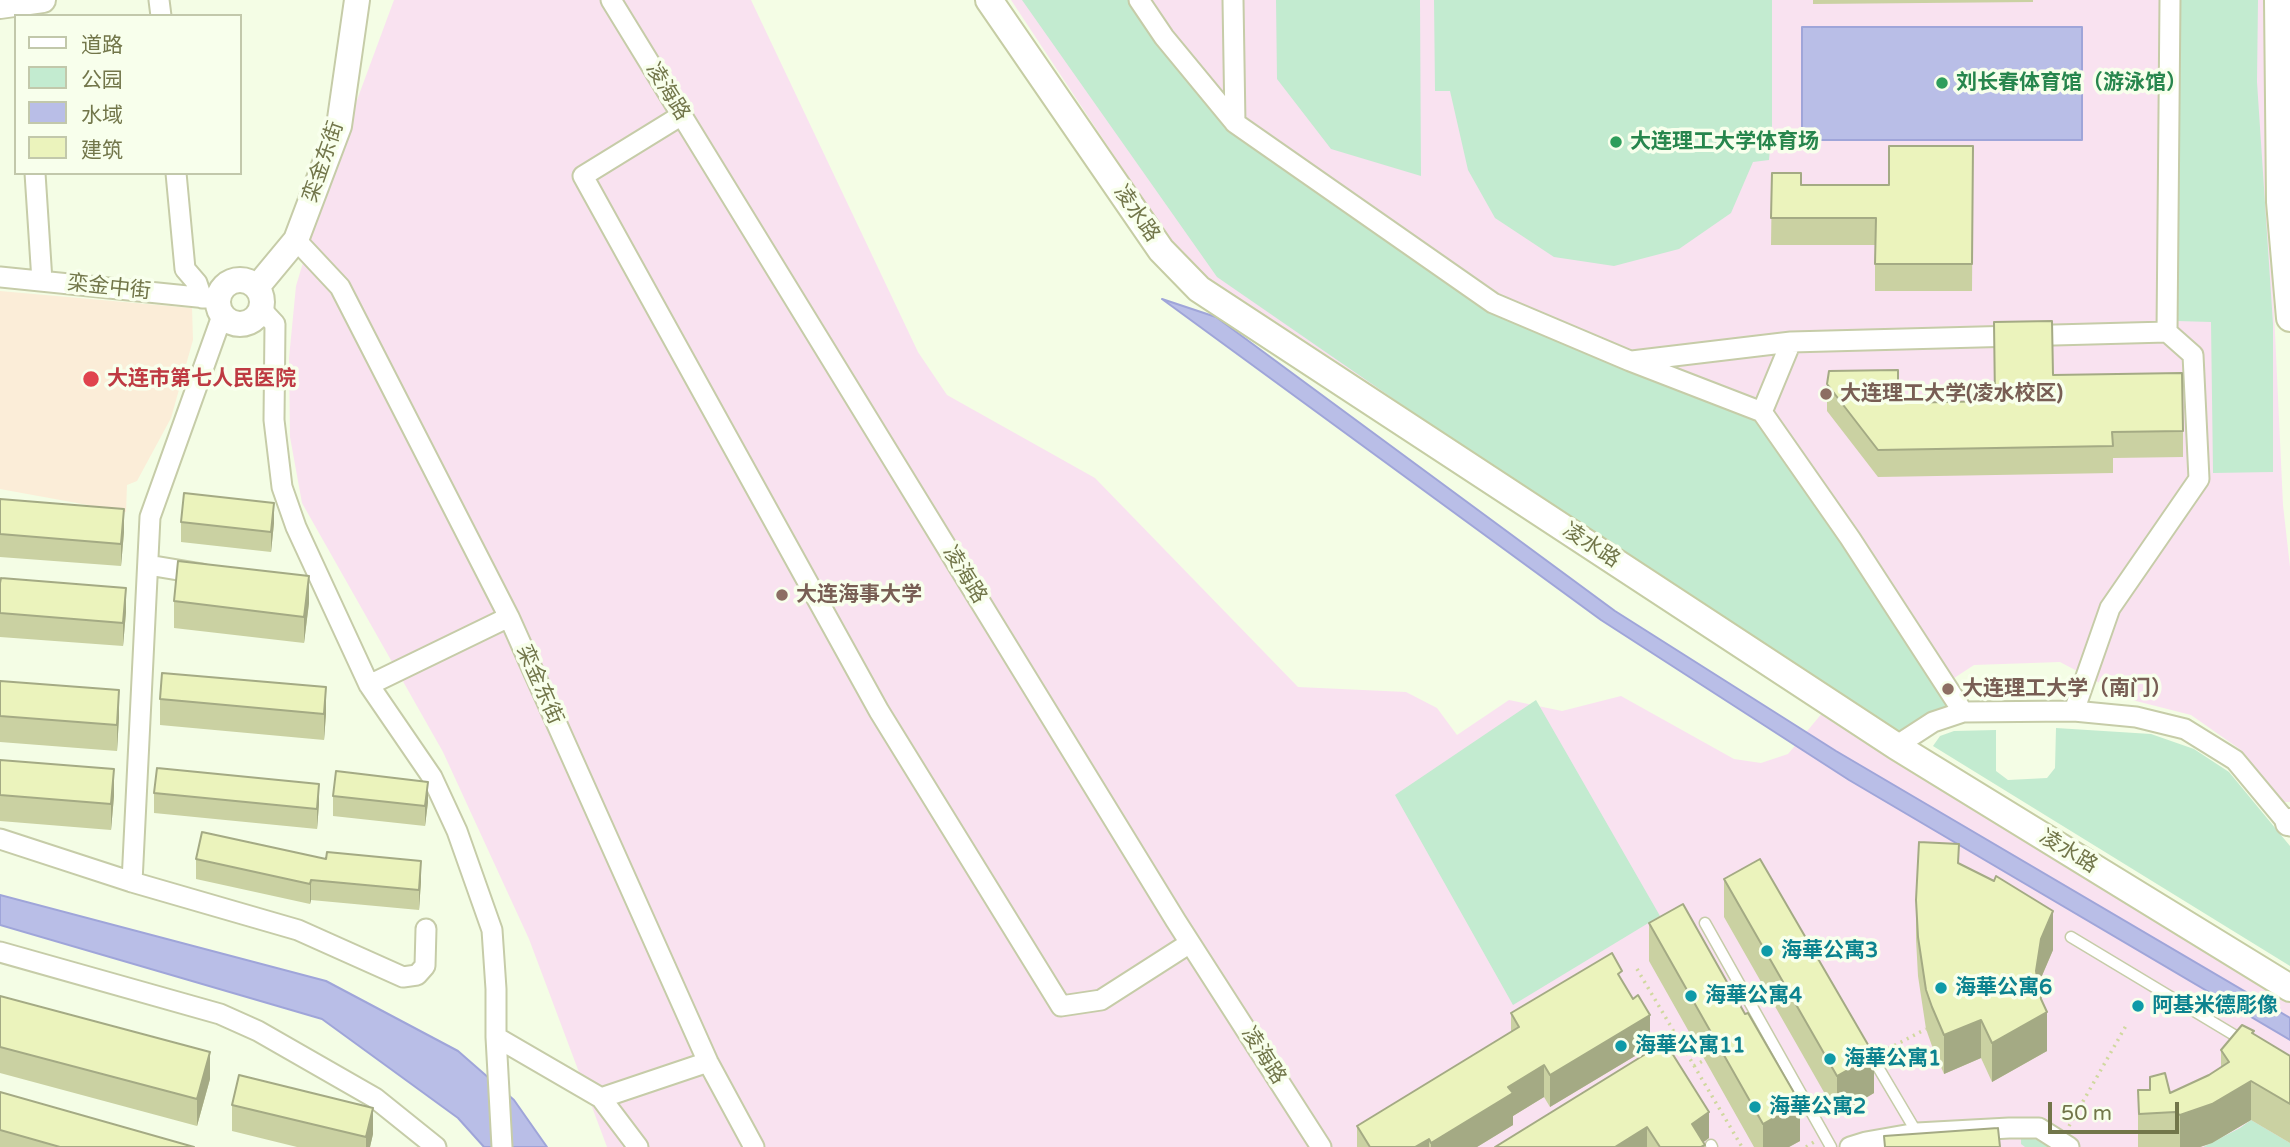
<!DOCTYPE html>
<meta charset="utf-8">
<style>
body{margin:0}
#map{position:relative;width:2290px;height:1147px;overflow:hidden;background:#f4fde5;font-family:"Varela Round","Noto Sans SC",sans-serif}
canvas{display:block}
.legend{position:absolute;left:14px;top:14px;width:228px;height:161px;box-sizing:border-box;background:#f8ffec;border:2px solid #c2c8ab;margin:0;padding:9px 12px;list-style:none;font-size:21px;color:#72764a}
.legend li{display:flex;align-items:center;gap:14px;height:35px}
.legend b{width:35px;border:2px solid #c2c8ab}
.scale{position:absolute;left:2048px;top:1102px;width:131px;height:32px;box-sizing:border-box;border:4px solid #72764a;border-top:0;padding-left:9px;font-size:21px;line-height:24px;white-space:nowrap;color:#72764a;-webkit-text-stroke:5px #f8ffec;paint-order:stroke}
</style>
<div id="map">
<canvas width="2290" height="1147"></canvas>
<ul class="legend">
<li><b style="height:9px;background:#fff"></b>道路</li>
<li><b style="height:19px;background:#c3ebd0"></b>公园</li>
<li><b style="height:19px;background:#b9bee7"></b>水域</li>
<li><b style="height:19px;background:#ebf3bc"></b>建筑</li>
</ul>
<div class="scale">50 m</div>
</div>
<script>
const context = document.querySelector('canvas').getContext('2d');
context.lineJoin = 'round';
function paint(path, color) { context.fillStyle = color; context.fill(path, 'evenodd'); }
const shape = rows => new Path2D(rows.map(r => 'M' + r).join(''));
function trace(path, color, width, dash) { context.strokeStyle = color; context.lineWidth = width; context.lineCap = dash ? 'butt' : 'round'; context.setLineDash(dash || []); context.stroke(path); }
function drawText(font, color, halo, rows, align = 'center') {
  context.font = font + ' "Varela Round","Noto Sans SC",sans-serif'; context.lineWidth = 7; context.setLineDash([]); context.textBaseline = 'middle'; context.strokeStyle = halo; context.fillStyle = color; for (const [text, x, y, turn = 0] of rows) {
    context.save(); context.translate(x, y); context.rotate((+turn || 0) * Math.PI / 180); context.textAlign = isNaN(turn) ? turn : align; if (halo) context.strokeText(text, 0, 0); context.fillText(text, 0, 0); context.restore();
  }
}
paint(shape([
 [394,0,751,0,918,352,947,395,1095,478,1298,687,1406,692,1437,708,1457,735,1509,700,1562,711,1621,696,1734,759,1761,763,1788,754,1823,712,2290,1002,2290,1147,607,1147,529,939,443,752,302,503,290,437,289,358,296,286,330,173],
 [1011,0,2267,0,2269,204,2283,505,2290,567,2290,802,2280,802,2241,750,2191,715,2132,700,2060,662,1974,665,1910,707,1887,730,1207,284,1171,242]
]), '#f9e2f0');
paint(shape([
 [0,291,192,308,193,340,171,418,137,481,127,485,126,512,0,489]
]), '#fbedd8');
paint(shape([
 [1022,0,1140,0,1235,123,1493,303,1762,412,1963,712,1896,746,1217,277],
 [1276,0,1420,0,1421,176,1331,149,1277,79],
 [1434,0,1772,0,1772,125,1769,160,1753,162,1731,213,1679,249,1614,266,1554,257,1495,218,1468,170,1450,91,1435,91],
 [2180,0,2258,0,2257,82,2273,324,2273,472,2213,473,2211,322,2177,321],
 [1536,700,1660,916,1513,1005,1395,795],
 [2056,728,2151,734,2194,749,2229,772,2290,846,2290,966,1933,746,1940,736,1954,731,1996,730,1996,771,2008,780,2047,778,2055,768],
 [2251,1120,2290,1143,2290,1147,2203,1147,2240,1128],
 [2021,1138,2042,1140,2054,1147,2025,1147,2021,1144]
]), '#c3ebd0');
const water = shape([
 [1802,27,2082,27,2082,140,1802,140,1802,27],
 [1162,299,1216,317,1615,611,1836,751,2290,1018,2290,1040,1849,780,1601,620,1162,299],
 [0,895,326,981,458,1051,514,1100,547,1147,484,1147,458,1118,322,1019,0,925,0,895]
]);
paint(water, '#b9bee7');
trace(water, '#9fa5d9', 2);
const service = shape([
 [1705,923,1831,1147],
 [2071,937,2244,1041],
 [1869,1052,1917,1133],
 [1711,1145,1712,1147]
]);
const minor = shape([
 [159,0,161,16],
 [611,0,1176,921,1321,1147],
 [1139,0,1164,37,1235,123],
 [1233,0,1235,123,1493,303,1630,361,1762,412,1850,538,1963,712],
 [682,115,583,176,879,711,1061,1006,1101,1000,1190,943],
 [35,173,42,281],
 [176,173,185,269,197,283,202,298],
 [296,240,340,287,509,617,708,1062,754,1147],
 [0,277,217,299],
 [261,309,275,324,274,420,282,487,296,527,369,685,432,777,457,831,492,930,496,989,496,1037,502,1147],
 [1632,361,1791,342],
 [1762,412,1791,342,2167,332],
 [148,565,202,574],
 [369,685,509,617],
 [2074,711,2110,608,2199,479,2193,355,2167,332,2170,0],
 [1896,746,1933,722,1963,712,2074,711,2136,717,2185,729,2235,760,2290,826],
 [0,839,132,882,298,930,403,977,417,975,425,966,426,929],
 [132,882,150,517,222,316],
 [0,952,220,1014,258,1031,375,1098,436,1147],
 [496,1037,601,1098,638,1147],
 [601,1098,708,1062],
 [1850,1147,1866,1142,1917,1133,2009,1128,2039,1128,2069,1147]
]);
const tertiary = shape([
 [0,6,43,0],
 '218 302a22 22 0 1 1 44 0a22 22 0 1 1-44 0Z',
 [257,287,296,240,339,126,357,0],
 [2288,823,2290,821]
]);
const secondary = shape([
 [989,0,1161,250,1199,289,1896,746,2290,988],
 [2278,0,2280,202,2290,318]
]);
trace(service, '#c6cca8', 13);
trace(minor, '#c6cca8', 23);
trace(tertiary, '#c6cca8', 28);
trace(secondary, '#c6cda4', 30);
trace(shape([
 [1637,969,1742,1147],
 [1882,1052,1926,1029],
 [1694,1066,1708,1058],
 [2069,1126,2127,1024],
 [1806,1147,1814,1142]
]), '#d0d89f', 3.5, [2, 5]);
trace(service, '#fff', 10);
trace(minor, '#fff', 19);
trace(tertiary, '#fff', 24);
trace(secondary, '#fff', 26);
paint(shape([
 [1813,0,2033,0,2033,2,1813,4],
 [1973,146,1972,291,1875,291,1875,245,1771,245,1772,173,1801,185,1889,185],
 [2053,375,2183,431,2183,457,2113,458,2113,473,1878,477,1827,411,1827,384,1898,403,1995,401],
 [0,499,124,532,121,566,0,557],
 [181,522,274,523,271,552,181,542],
 [0,583,126,612,123,646,0,637],
 [174,601,309,603,304,643,174,628],
 [0,681,119,717,117,751,0,742],
 [160,699,326,714,324,740,160,725],
 [0,760,114,796,111,830,0,821],
 [154,793,319,804,317,829,154,813],
 [333,796,428,802,425,826,333,816],
 [196,859,326,859,421,881,419,910,311,900,310,904,196,879],
 [1959,863,2053,950,2041,978,2039,988,2047,1051,1992,1082,1981,1058,1944,1074,1932,1046,1926,1029,1918,976,1916,939,1916,900],
 [1724,879,1874,1093,1837,1115,1724,917],
 [1649,923,1745,1014,1800,1141,1789,1147,1754,1147,1649,961],
 [1622,981,1650,1047,1550,1107,1544,1097,1513,1116,1513,1125,1477,1147,1357,1147,1357,1126,1511,1032,1511,1013],
 [0,996,210,1079,197,1126,0,1073],
 [2254,1034,2290,1056,2290,1143,2251,1120,2212,1143,2200,1147,2138,1147,2138,1090,2170,1093,2209,1075,2221,1067,2221,1050],
 [1665,1042,1709,1138,1703,1142,1705,1147,1495,1147],
 [0,1092,194,1147,0,1147],
 [232,1105,373,1134,370,1147,297,1147,232,1131]
]), '#cad1a2');
paint(shape([
 [274,503,274,523,271,552,271,532],
 [124,509,124,532,121,566,121,544],
 [309,576,309,603,304,643,304,617],
 [126,588,126,612,123,646,123,623],
 [326,687,326,714,324,740,324,714],
 [119,690,119,717,117,751,117,725],
 [114,769,114,796,111,830,111,804],
 [428,782,428,802,425,826,425,806],
 [319,784,319,804,317,829,317,809],
 [421,861,421,881,419,910,419,890],
 [311,880,311,900,310,904,310,884],
 [2053,911,2053,950,2041,978,2036,1010,2036,971,2041,939],
 [2047,1012,2047,1051,1992,1082,1992,1043],
 [1650,1015,1650,1047,1550,1107,1550,1075],
 [1981,1020,1981,1058,1944,1074,1944,1035],
 [210,1052,210,1079,197,1126,197,1099],
 [1874,1055,1874,1093,1837,1115,1837,1076],
 [1544,1065,1544,1097,1513,1116,1513,1125,1477,1147,1431,1147,1431,1143,1508,1087],
 [2251,1081,2251,1120,2212,1143,2200,1147,2180,1147,2180,1115],
 [1800,1103,1800,1141,1789,1147,1763,1147,1763,1124],
 [373,1108,373,1134,370,1147,366,1147,366,1137],
 [1709,1112,1709,1138,1697,1147,1692,1124],
 [1647,1127,1647,1147,1615,1147],
 [1429,1139,1429,1147,1415,1147]
]), '#a4aa84');
const building = shape([
 [1889,146,1973,146,1972,264,1875,264,1876,218,1771,218,1772,173,1801,173,1801,185,1889,185,1889,146],
 [2052,321,2053,375,2182,373,2183,431,2112,432,2113,446,1878,450,1827,384,1829,371,1898,370,1898,403,1995,401,1994,322,2052,321],
 [184,493,274,503,271,532,181,522,184,493],
 [0,499,124,509,121,544,0,534,0,499],
 [178,561,309,576,304,617,174,601,178,561],
 [1,578,126,588,123,623,0,613,0,583,1,578],
 [162,673,326,687,324,714,160,699,162,673],
 [0,681,119,690,117,725,0,716,0,681],
 [0,760,114,769,111,804,0,795,0,760],
 [157,768,319,784,317,809,154,793,157,768],
 [336,771,428,782,425,806,333,796,336,771],
 [202,832,326,859,327,852,421,861,419,890,311,880,310,884,196,859,202,832],
 [1919,842,1959,844,1958,863,1994,881,1996,876,2053,911,2041,939,2036,971,2041,999,2047,1012,1992,1043,1981,1020,1944,1035,1932,1007,1926,990,1918,937,1916,900,1919,842],
 [1760,859,1874,1055,1837,1076,1724,879,1760,859],
 [1683,904,1745,1014,1748,1013,1800,1103,1763,1124,1649,923,1683,904],
 [1612,953,1622,971,1618,974,1633,999,1638,995,1650,1015,1550,1075,1544,1065,1508,1087,1513,1093,1431,1143,1429,1139,1415,1147,1370,1147,1357,1126,1519,1027,1511,1013,1612,953],
 [0,996,210,1052,197,1099,0,1047,0,996],
 [2242,1025,2254,1031,2252,1033,2290,1056,2290,1104,2251,1081,2212,1104,2180,1115,2175,1112,2139,1114,2138,1090,2150,1090,2150,1077,2165,1073,2170,1093,2209,1075,2229,1062,2221,1050,2242,1025],
 [1665,1042,1709,1112,1692,1124,1705,1145,1701,1147,1660,1147,1647,1127,1615,1147,1495,1147,1665,1042],
 [239,1075,373,1108,366,1137,232,1105,239,1075],
 [0,1092,194,1147,60,1147,0,1130,0,1092],
 [1998,1128,2000,1147,1885,1147,1884,1136,1998,1128]
]);
paint(building, '#ebf3bc');
trace(building, '#a4aa84', 2);
for (const [x, y, r, color] of [
 [1942,83,7,"#2e9e5b"],
 [1616,142,7,"#2e9e5b"],
 [91,379,9,"#e0444e"],
 [1826,394,7,"#8d6e63"],
 [782,595,7,"#8d6e63"],
 [1948,689,7,"#8d6e63"],
 [1767,951,7,"#0f9aa8"],
 [1941,988,7,"#0f9aa8"],
 [1691,996,7,"#0f9aa8"],
 [2138,1006,7,"#0f9aa8"],
 [1621,1046,7,"#0f9aa8"],
 [1830,1059,7,"#0f9aa8"],
 [1755,1107,7,"#0f9aa8"]
]) { const dot = new Path2D(); dot.arc(x, y, r, 0, 2 * Math.PI); context.fillStyle = color; context.fill(dot); trace(dot, '#f8ffec', 2.5); }
drawText('bold 21px', '#27864d', '#f8ffec', [
 ["刘长春体育馆（游泳馆）",1956,83],
 ["大连理工大学体育场",1630,142]
], 'left');
drawText('21px', '#72764a', '#f8ffec', [
 ["凌海路",667,92,58],
 ["栾金东街",324,162,-71],
 ["凌水路",1136,214,55],
 ["栾金中街",109,288,6],
 ["凌水路",1591,546,33],
 ["凌海路",964,575,58],
 ["栾金东街",539,685,66],
 ["凌水路",2068,852,31],
 ["凌海路",1263,1056,57]
]);
drawText('bold 21px', '#be3a42', '#f8ffec', [
 ["大连市第七人民医院",107,379]
], 'left');
drawText('bold 21px', '#785e54', '#f8ffec', [
 ["大连理工大学(凌水校区)",1840,394],
 ["大连海事大学",796,595],
 ["大连理工大学（南门）",1962,689]
], 'left');
drawText('bold 21px', '#0d838f', '#f8ffec', [
 ["海華公寓3",1781,951],
 ["海華公寓6",1955,988],
 ["海華公寓4",1705,996],
 ["阿基米德彫像",2152,1006],
 ["海華公寓11",1635,1046],
 ["海華公寓1",1844,1059],
 ["海華公寓2",1769,1107]
], 'left');
</script>
